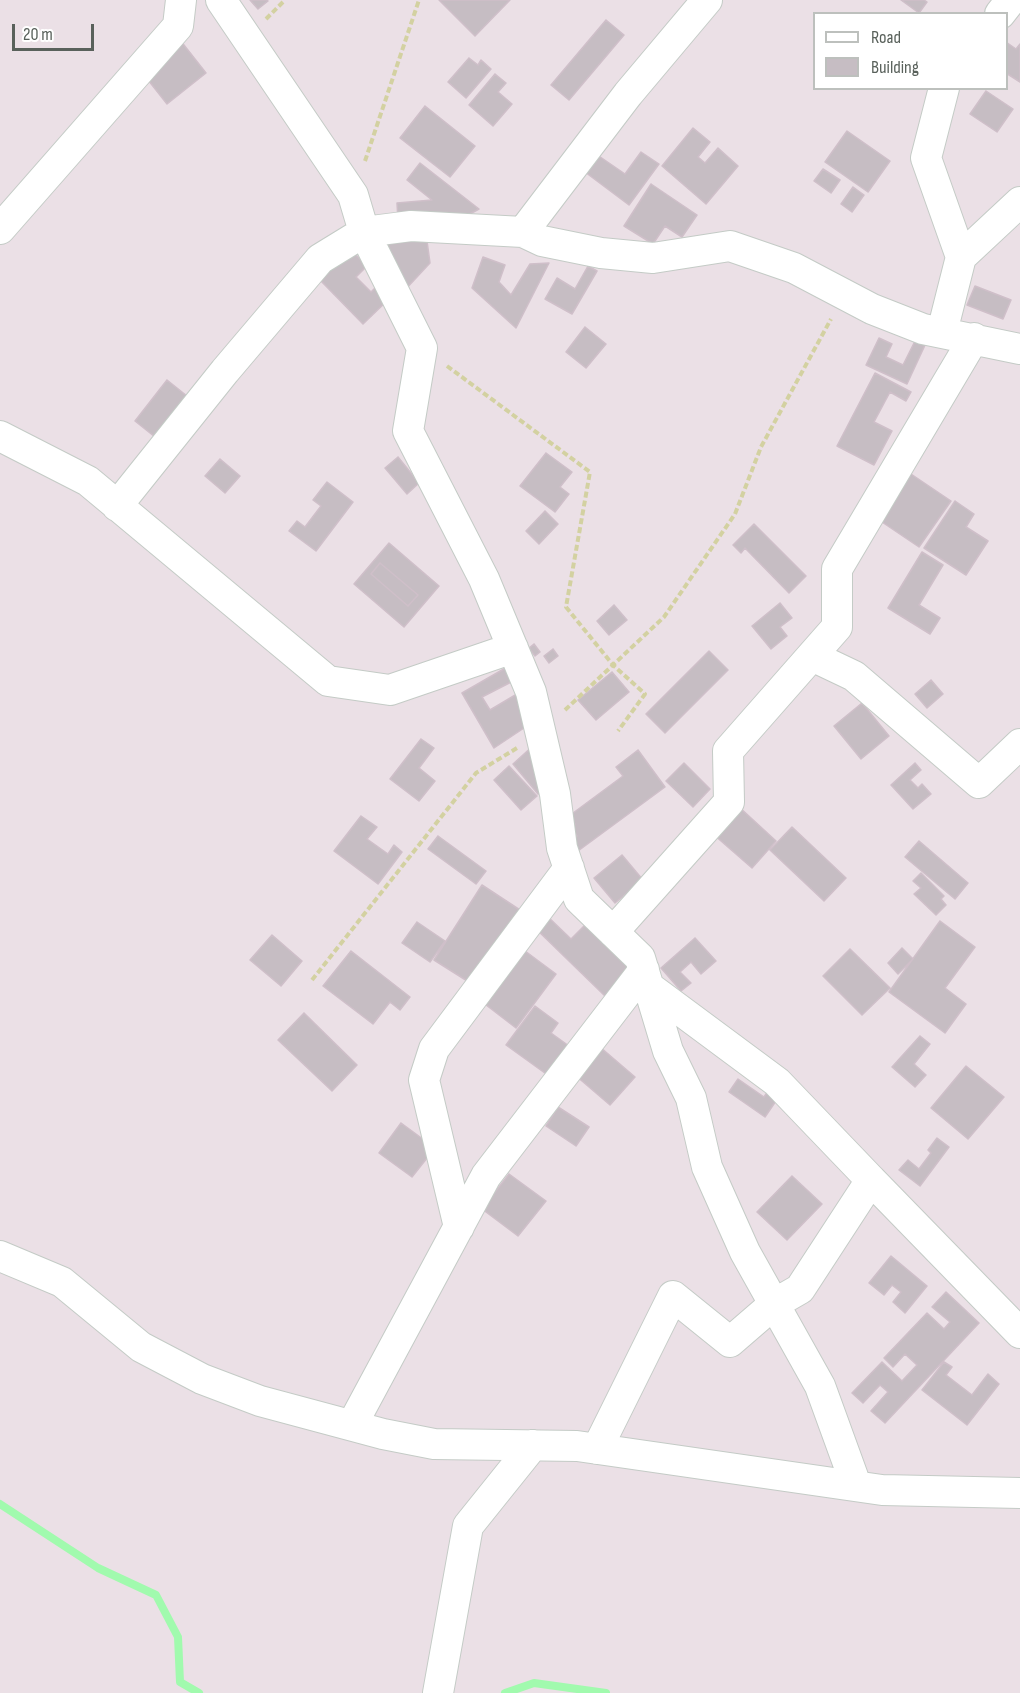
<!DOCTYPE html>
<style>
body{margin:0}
#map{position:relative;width:1020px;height:1693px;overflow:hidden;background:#ebe0e6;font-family:"Sofia Sans Condensed",sans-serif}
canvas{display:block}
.legend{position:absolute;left:813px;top:12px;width:195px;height:78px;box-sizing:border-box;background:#fff;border:2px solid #bdc0bd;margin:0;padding:8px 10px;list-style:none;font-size:18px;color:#59615b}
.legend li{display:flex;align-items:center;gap:12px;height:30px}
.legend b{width:30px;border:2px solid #bdc0bd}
.scale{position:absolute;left:12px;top:24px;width:82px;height:27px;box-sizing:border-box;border:3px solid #59615b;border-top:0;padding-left:8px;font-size:18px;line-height:21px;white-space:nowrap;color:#59615b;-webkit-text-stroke:4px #fff;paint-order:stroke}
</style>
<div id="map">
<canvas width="1020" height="1693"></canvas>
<ul class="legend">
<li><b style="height:8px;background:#fff"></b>Road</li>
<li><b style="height:16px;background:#c6bdc3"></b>Building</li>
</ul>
<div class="scale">20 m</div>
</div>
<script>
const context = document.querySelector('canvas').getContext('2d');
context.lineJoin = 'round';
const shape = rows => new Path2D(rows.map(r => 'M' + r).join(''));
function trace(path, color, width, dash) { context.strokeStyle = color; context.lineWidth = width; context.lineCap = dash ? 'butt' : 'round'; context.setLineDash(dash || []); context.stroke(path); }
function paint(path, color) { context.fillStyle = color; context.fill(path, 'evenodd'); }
trace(shape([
 [0,1504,98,1568,156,1595,178,1637,180,1682,199,1693],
 [505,1693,534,1683,606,1693]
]), '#a1faae', 8);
const building = shape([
 [250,0,267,0,268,1,258,9,250,0],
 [439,0,510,0,475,36,439,0],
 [901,0,924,0,927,2,919,13,901,0],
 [606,20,624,35,569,100,551,85,606,20],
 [180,40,206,73,167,104,141,71,180,40],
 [1006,42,1016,49,1020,44,1020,82,1006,73,1006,42],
 [469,58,478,65,481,60,491,69,466,98,448,82,469,58],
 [495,74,506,83,498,92,512,104,493,126,469,105,495,74],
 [986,91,1013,109,997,132,970,114,986,91],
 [425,106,475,146,450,177,400,138,425,106],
 [693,128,710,142,698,157,705,163,718,148,738,166,706,204,662,166,693,128],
 [847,131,890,161,868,192,825,162,847,131],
 [593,152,625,174,641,152,659,164,629,205,581,169,593,152],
 [420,163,479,209,468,215,398,221,397,203,432,200,407,180,420,163],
 [823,169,840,180,831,193,814,181,823,169],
 [651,184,697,215,682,237,665,226,653,244,624,226,651,184],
 [853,187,864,195,852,212,841,204,853,187],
 [390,240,427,241,430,263,403,292,376,249,390,240],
 [351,250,367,266,356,277,371,292,377,286,389,299,363,324,320,280,351,250],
 [483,257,505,265,499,282,511,295,530,264,549,263,516,328,472,288,483,257],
 [588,266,597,271,572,314,545,299,557,278,575,289,588,266],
 [975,286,1011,300,1003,319,967,305,975,286],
 [585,327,606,344,586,368,566,352,585,327],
 [879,338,892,344,886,357,903,365,916,339,926,343,907,384,866,365,879,338],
 [875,373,911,392,906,401,890,392,874,422,892,431,874,465,837,446,875,373],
 [167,380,192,400,160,441,135,421,167,380],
 [546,453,572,472,560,487,569,494,555,512,520,486,546,453],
 [398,457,419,483,407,494,385,468,398,457],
 [220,459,240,476,225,493,205,476,220,459],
 [908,472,951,501,919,547,876,518,908,472],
 [327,482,353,502,316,551,289,531,297,521,305,527,321,506,313,500,327,482],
 [955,501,974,514,966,527,988,541,966,575,924,548,955,501],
 [545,511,558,524,539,544,526,531,545,511],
 [754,524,806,576,789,593,745,548,741,553,733,545,754,524],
 [389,543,439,586,404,627,354,584,389,543],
 [380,563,418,595,408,606,371,574,380,563],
 [922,552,943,565,919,605,940,618,930,634,888,608,922,552],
 [380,563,418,595,408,606,371,574,380,563],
 [780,603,792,618,780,627,787,636,771,649,752,626,780,603],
 [614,605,627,620,609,635,597,621,614,605],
 [534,644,540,652,535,656,529,648,534,644],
 [553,649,558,656,549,663,544,656,553,649],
 [709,651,728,670,665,733,646,714,709,651],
 [509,666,517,679,482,697,490,710,522,691,530,724,494,748,462,693,509,666],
 [612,672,629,692,596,720,578,700,612,672],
 [931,680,943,694,927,708,915,694,931,680],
 [862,703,889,736,861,759,834,726,862,703],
 [421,739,434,748,419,768,435,781,419,801,390,779,421,739],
 [535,744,551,789,538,794,513,764,535,744],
 [638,750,665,787,578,851,571,841,577,836,570,827,575,824,569,816,623,776,616,767,638,750],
 [684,763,710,789,693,807,666,781,684,763],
 [915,763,921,770,910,780,918,788,922,784,931,794,913,809,891,785,915,763],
 [509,766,537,796,521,810,494,780,509,766],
 [738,806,776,841,752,868,713,834,738,806],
 [361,816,377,827,367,839,388,854,394,845,402,852,378,884,334,851,361,816],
 [792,827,846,878,824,901,770,850,792,827],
 [438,836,486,871,476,884,428,849,438,836],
 [919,841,968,883,955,899,905,857,919,841],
 [622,855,643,880,615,903,594,878,622,855],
 [921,873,944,896,941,899,946,905,936,915,914,894,921,888,913,881,921,873],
 [482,885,520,910,472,984,434,960,482,885],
 [544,913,571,939,590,920,635,965,605,996,532,925,544,913],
 [940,921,975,947,945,988,966,1004,945,1033,889,992,940,921],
 [417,922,445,941,430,962,402,943,417,922],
 [272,935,302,961,281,986,250,960,272,935],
 [695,938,716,961,701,974,691,962,680,972,691,983,681,991,661,968,695,938],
 [517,945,556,974,516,1028,477,998,517,945],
 [902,948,913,959,898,974,888,963,902,948],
 [850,949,890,988,862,1015,823,976,850,949],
 [351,951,410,997,400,1010,390,1002,373,1024,323,986,351,951],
 [535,1006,558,1023,551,1033,569,1046,549,1076,506,1045,535,1006],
 [304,1013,357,1065,332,1091,278,1040,304,1013],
 [920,1036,930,1044,914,1064,926,1075,915,1087,892,1067,920,1036],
 [600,1047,635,1077,610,1105,575,1075,600,1047],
 [966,1066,1004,1097,968,1139,931,1108,966,1066],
 [738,1079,764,1097,770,1088,780,1095,765,1117,729,1092,738,1079],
 [558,1107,589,1127,576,1146,546,1126,558,1107],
 [401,1123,435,1148,412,1177,379,1153,401,1123],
 [937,1138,949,1147,920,1186,899,1170,908,1160,919,1169,931,1153,928,1150,937,1138],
 [509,1174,546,1201,518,1236,482,1209,509,1174],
 [792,1176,822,1204,787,1240,757,1212,792,1176],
 [891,1256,927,1286,905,1313,893,1302,901,1292,892,1285,884,1295,869,1283,891,1256],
 [946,1292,979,1323,885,1423,871,1411,888,1392,880,1385,863,1403,852,1393,882,1362,902,1381,917,1365,905,1354,893,1367,884,1358,927,1313,944,1329,950,1322,932,1307,946,1292],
 [944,1362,952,1367,946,1375,972,1395,988,1374,999,1384,967,1425,922,1390,944,1362]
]);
paint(building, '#c6bdc3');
trace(building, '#cfbfc9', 1.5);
const minor = shape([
 [221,0,353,195,364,232,411,226,523,232,542,241,601,253,653,258,730,246,794,268,872,309,923,329,1020,349],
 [1000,14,1011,0],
 [0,229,178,26,181,0],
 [523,232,628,94,707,0],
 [961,257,1020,202],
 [942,332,961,257,926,158,944,88],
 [0,436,88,481,328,681,390,690,513,648],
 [117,506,225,371,320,259,364,232,422,348,408,431,484,579,531,692,555,794,562,848,579,899,640,958,668,1051,691,1098,707,1167,745,1252,820,1386,856,1485],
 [812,656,854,676,979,783,1020,744],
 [613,932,729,802,728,751,837,627,837,569,974,338],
 [649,987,777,1082,871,1180],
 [459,1227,424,1080,434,1049,569,868],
 [0,1256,62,1282,141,1347,202,1379,260,1401,383,1434,434,1444,577,1446,882,1490,1020,1493],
 [352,1425,486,1176,644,970],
 [597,1449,673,1296,730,1342,774,1304,800,1289,871,1180,1020,1333],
 [438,1693,468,1526,533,1445]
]);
trace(minor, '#c4cbc6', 32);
trace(shape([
 [266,19,285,0],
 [365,161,419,0],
 [447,366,590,472,566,607,613,665,645,694,618,731],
 [565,710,664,617,735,514,761,447,831,319],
 [312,980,476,773,517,748]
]), '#d3d1a1', 4, [6, 3]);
trace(minor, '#fff', 30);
</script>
